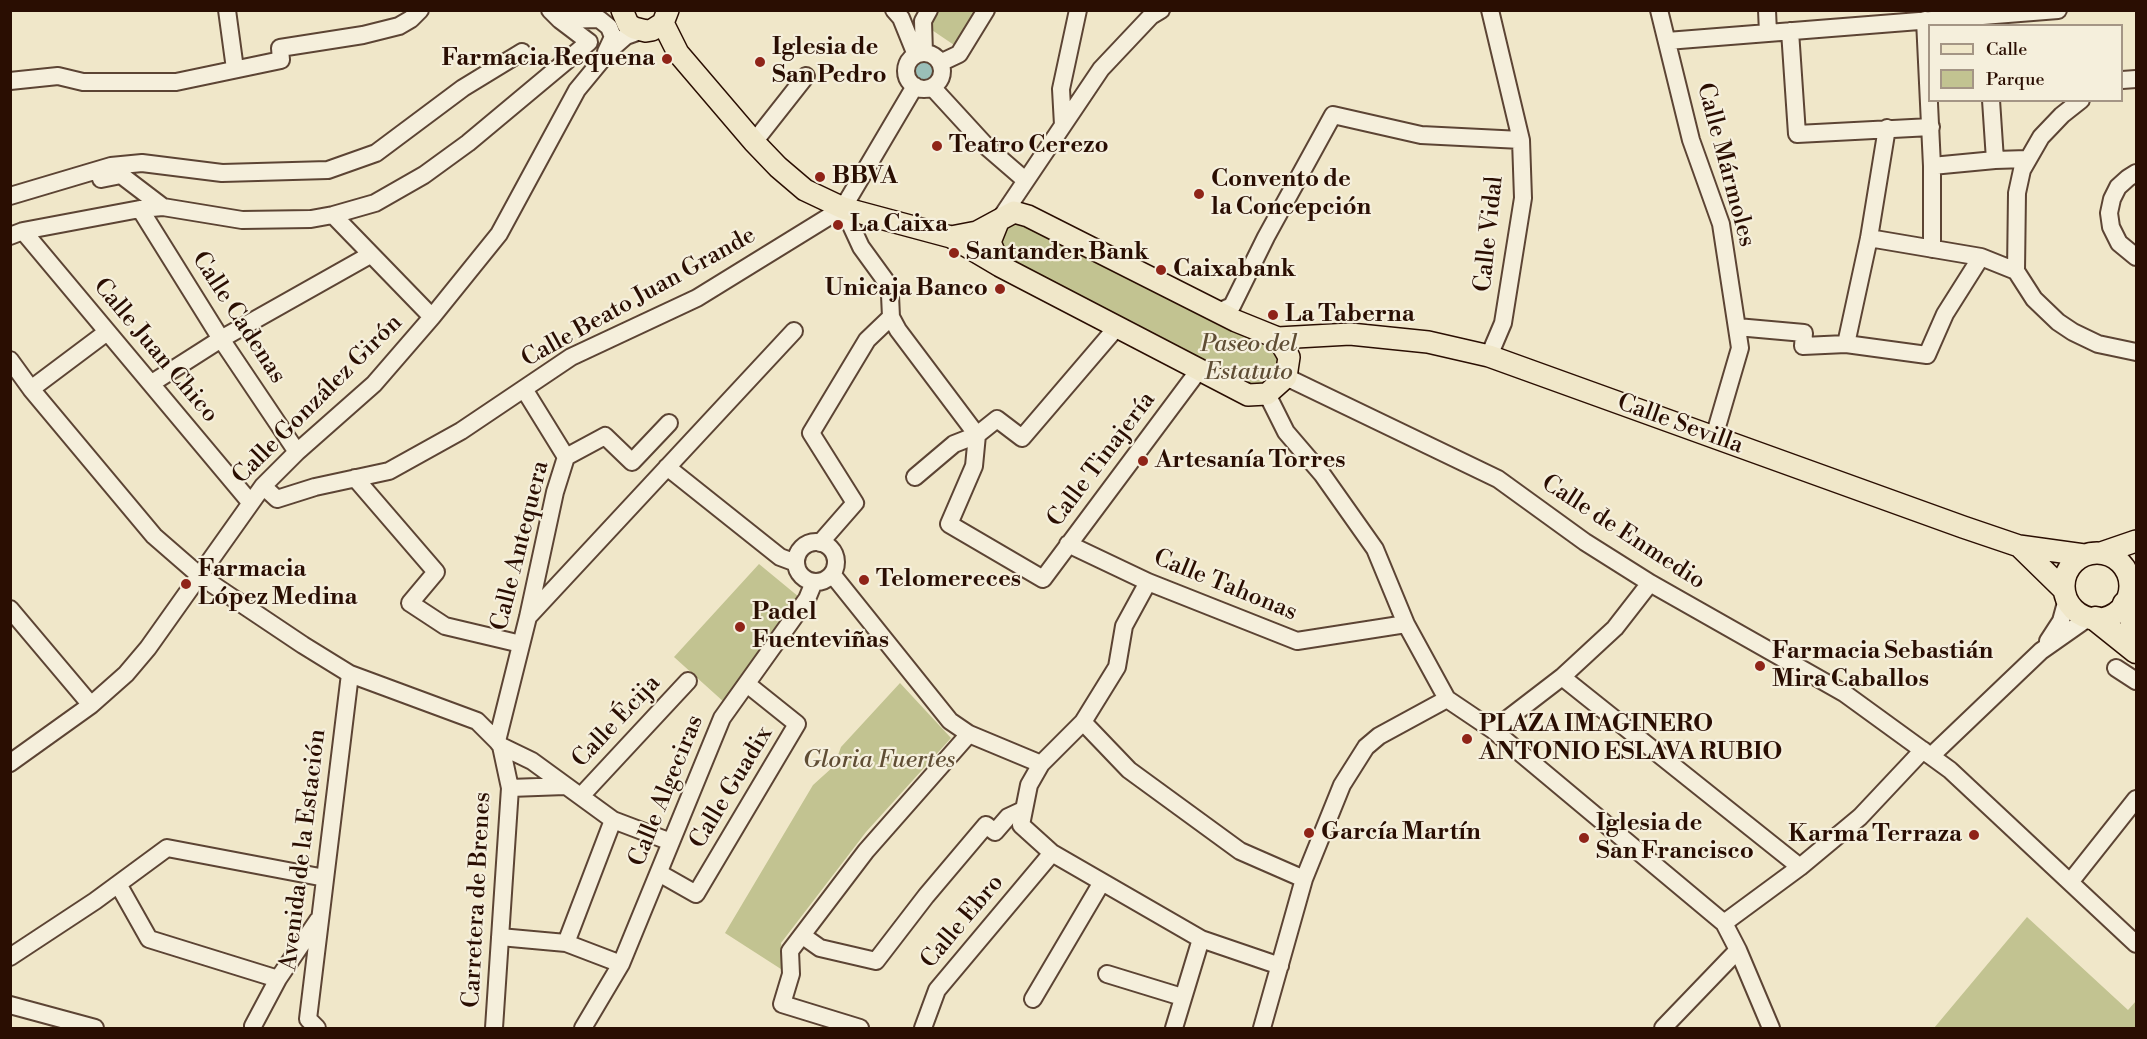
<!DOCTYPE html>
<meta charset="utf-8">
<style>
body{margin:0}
#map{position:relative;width:2147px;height:1039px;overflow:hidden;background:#f0e7c9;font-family:"Libre Bodoni",serif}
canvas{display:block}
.frame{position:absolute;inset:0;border:12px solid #2a0e02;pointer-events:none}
.legend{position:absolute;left:1928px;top:24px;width:195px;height:78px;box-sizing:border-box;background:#f5efdc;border:2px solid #a49585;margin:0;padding:8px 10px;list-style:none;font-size:18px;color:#2a0e02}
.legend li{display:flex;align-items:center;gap:12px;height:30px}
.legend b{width:30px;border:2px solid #a49585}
</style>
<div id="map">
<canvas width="2147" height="1039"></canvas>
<div class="frame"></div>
<ul class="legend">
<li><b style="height:8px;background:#f0e7c9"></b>Calle</li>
<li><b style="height:16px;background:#c2c391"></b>Parque</li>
</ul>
</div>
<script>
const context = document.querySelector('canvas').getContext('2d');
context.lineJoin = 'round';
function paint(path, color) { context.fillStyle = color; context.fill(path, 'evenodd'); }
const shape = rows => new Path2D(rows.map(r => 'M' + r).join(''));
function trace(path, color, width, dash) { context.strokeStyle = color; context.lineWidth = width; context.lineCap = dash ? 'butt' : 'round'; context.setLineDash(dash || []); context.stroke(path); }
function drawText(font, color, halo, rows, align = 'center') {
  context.font = font + ' "Libre Bodoni",serif'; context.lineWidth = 4.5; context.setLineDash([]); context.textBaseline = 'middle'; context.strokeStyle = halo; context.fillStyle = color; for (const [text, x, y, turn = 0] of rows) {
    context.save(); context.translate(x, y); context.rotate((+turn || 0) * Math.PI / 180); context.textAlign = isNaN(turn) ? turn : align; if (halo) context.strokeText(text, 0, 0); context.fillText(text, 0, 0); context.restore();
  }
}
paint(shape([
 [935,11,980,11,957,47,926,26],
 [1024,219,1275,344,1281,372,1256,388,1004,262,999,230],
 [759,564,799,597,725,703,674,657],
 [900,683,951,738,866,832,781,943,784,971,725,933,813,785,834,766,841,747],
 [2027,917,2128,1010,2136,1001,2136,1028,1934,1028]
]), '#c2c391');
const water = shape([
 '913 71a10 10 0 1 1 20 0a10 10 0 1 1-20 0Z'
]);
paint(water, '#9abfb8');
trace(water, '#6d786f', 1.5);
const minor = shape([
 [227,10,235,69],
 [550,10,560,20,599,19,609,27,613,37,606,52],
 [894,10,901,18,916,55],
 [1659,10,1691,140,1721,224,1740,348,1714,437],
 [1767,10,1768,33],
 [1925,20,1932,166,1932,249],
 [1790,31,1797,134,1931,127],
 [1667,41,2058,10],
 [924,53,923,21,929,10],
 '906 71a18 18 0 1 1 36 0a18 18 0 1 1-36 0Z',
 [940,63,959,54,986,10],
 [2122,80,2136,79],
 [10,81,58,76,83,82,176,82,281,60,280,48,363,35,399,26,411,19,420,10],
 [932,87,988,148,1025,180],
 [1991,100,1995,160],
 [1063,125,1061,89,1078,10],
 [754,142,806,76],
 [1932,166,1995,160,2027,159],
 [2136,173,2128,178,2118,187,2112,199,2109,213,2111,227,2119,243,2136,257],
 [101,179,121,175,163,207],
 [10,196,111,166,142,163,222,173,328,170,376,153,463,88,522,52],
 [843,208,861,247,885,280,890,295,891,317],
 [140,209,221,339,297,452],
 [333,215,432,317],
 [998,222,1101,69,1151,16,1161,10],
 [23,231,250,502],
 [10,236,23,231,140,209,163,207,242,220,311,219,333,215,375,203,424,175,468,143,589,42,560,20],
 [1869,238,1981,257,2016,271],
 [2016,271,2017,193,2022,170,2041,137,2062,115,2081,100],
 [2016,271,2034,299,2058,322,2073,332,2098,344,2136,352],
 [1218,312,1232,306,1266,237,1333,115,1421,135,1521,140],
 [1737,327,1804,333,1803,346,1846,344,1927,355,1945,314,1981,257],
 [1846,344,1869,238,1887,128],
 [1489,356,1503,323,1523,198,1521,140,1490,10],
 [10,360,31,389,154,536,200,576,303,645,350,674,477,721,497,741,501,746,510,788,494,1028],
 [1286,377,1498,479,1585,542,1650,583,1844,693,1950,770,2136,944],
 [152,383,221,339,370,255],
 [31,389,107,332],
 [524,389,566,457],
 [1267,394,1286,432,1322,474,1375,549,1406,624,1447,699,1493,730,1724,923,1738,950,1771,1028],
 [977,435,974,466,949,524,1043,579,1199,370],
 [667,467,780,557,796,563],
 [915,477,954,444,977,435,997,419,1022,438,1117,327],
 [355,478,436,572,410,603,445,626,521,644],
 [263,486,277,499,315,487,389,471,461,431,571,357,697,298,843,208,915,86],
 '796 562a20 20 0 1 1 40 0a20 20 0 1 1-40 0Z',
 [820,543,855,503,811,433,867,340,891,317,898,330,977,435],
 [1068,544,1148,582,1297,641,1406,624],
 [832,574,950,721,969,734,1041,764],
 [1148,582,1124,626,1117,667,1083,722,1041,764,1029,785,1021,825,1052,853,1201,939,1280,966],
 [10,609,91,705],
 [528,617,794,331],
 [2048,641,2061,621,2067,599],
 [2116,668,2136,681],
 [1562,677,1800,867],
 [1083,722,1129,770,1240,851,1304,879],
 [1493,730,1562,677,1615,628,1650,583],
 [497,741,528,617,555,492,566,457,605,436,632,462,669,423],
 [501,746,532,761,613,820,671,842],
 [1931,756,2041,651,2088,618],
 [10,763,91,705,126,674,148,648,263,486,297,452,374,384,432,317,499,234,577,90,610,50,626,36,640,31],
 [510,788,565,786],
 [581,796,688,681],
 [659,873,696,894,797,724,747,684],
 [2071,881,2136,799],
 [118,884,149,939,278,979],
 [1724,923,1800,867,1860,817,1923,750],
 [803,936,820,948,876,961,926,896,986,825,995,832,1008,817,1023,810],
 [500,937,566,943,621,964],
 [566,943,613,820],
 [10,957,95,901,167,848,325,878],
 [1107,974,1182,997],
 [1033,999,1102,882],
 [10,1005,95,1028],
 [253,1026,278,979,318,920],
 [317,1028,308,1019,350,674],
 [583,1028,621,964,722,718,807,599,814,582],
 [860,1028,782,1004,791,974,790,951,866,851,969,734],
 [923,1028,937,990,1052,853],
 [1174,1028,1201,939],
 [1262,1028,1304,879,1342,785,1366,747,1379,736,1447,699],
 [1663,1028,1738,950]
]);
const major = shape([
 [622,10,628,24,634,28,646,31,652,30,663,23,668,10],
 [663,23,678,53,754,142,778,167,805,190,843,208,951,237,1000,266],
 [951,237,977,232,1014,212,1028,216,1236,321,1278,338,1289,357,1286,377,1267,394,1248,395,1000,266,990,242,998,222],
 [1278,338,1350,334,1428,342,1489,356,1963,527,2019,546,2084,555],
 [2019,546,2064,590],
 [2101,553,2136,541],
 '2064 586a33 33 0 1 1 66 0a33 33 0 1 1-66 0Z'
]);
const highway = shape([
 [2125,604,2136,627],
 [2096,619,2136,651]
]);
trace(minor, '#5c4434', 20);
trace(major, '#2a0e02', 24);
trace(highway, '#2a0e02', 27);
trace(minor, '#f5efdc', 16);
trace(major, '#f0e7c9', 21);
trace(highway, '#f0e7c9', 24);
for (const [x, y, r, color] of [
 [667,59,6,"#8f2418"],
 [760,62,6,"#8f2418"],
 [937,146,6,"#8f2418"],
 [820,177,6,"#8f2418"],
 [1199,194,6,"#8f2418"],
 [838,225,6,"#8f2418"],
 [954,253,6,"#8f2418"],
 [1161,270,6,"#8f2418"],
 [1000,289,6,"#8f2418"],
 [1273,315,6,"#8f2418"],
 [1143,461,6,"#8f2418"],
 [864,580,6,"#8f2418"],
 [186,584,6,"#8f2418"],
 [740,627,6,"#8f2418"],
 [1760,666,6,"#8f2418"],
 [1467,739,6,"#8f2418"],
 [1309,833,6,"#8f2418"],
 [1974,835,6,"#8f2418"],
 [1584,838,6,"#8f2418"]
]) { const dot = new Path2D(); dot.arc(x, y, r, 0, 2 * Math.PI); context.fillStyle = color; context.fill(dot); trace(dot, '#f5efdc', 2); }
drawText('bold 24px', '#2a0e02', '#f5efdc', [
 ["Iglesia de",772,48],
 ["San Pedro",772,76],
 ["Farmacia Requena",655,59,"right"],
 ["Teatro Cerezo",949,146],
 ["BBVA",832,177],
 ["Convento de",1211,180],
 ["la Concepción",1211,208],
 ["La Caixa",850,225],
 ["Santander Bank",966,253],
 ["Caixabank",1173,270],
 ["Unicaja Banco",988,289,"right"],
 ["La Taberna",1285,315],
 ["Artesanía Torres",1155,461],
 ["Farmacia",198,570],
 ["López Medina",198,598],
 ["Telomereces",876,580],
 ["Padel",752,613],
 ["Fuenteviñas",752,641],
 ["Farmacia Sebastián",1772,652],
 ["Mira Caballos",1772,680],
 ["PLAZA IMAGINERO",1479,725],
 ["ANTONIO ESLAVA RUBIO",1479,753],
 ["Iglesia de",1596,824],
 ["San Francisco",1596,852],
 ["García Martín",1321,833],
 ["Karma Terraza",1962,835,"right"]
], 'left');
drawText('24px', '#2a0e02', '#f5efdc', [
 ["Calle Mármoles",1725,165,75],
 ["Calle Vidal",1490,234,-84],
 ["Calle Beato Juan Grande",639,298,-29],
 ["Calle Cadenas",238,318,57],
 ["Calle Juan Chico",155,351,50],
 ["Calle González Girón",318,400,-45],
 ["Calle Sevilla",1680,425,20],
 ["Calle Tinajería",1102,460,-53],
 ["Calle de Enmedio",1623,533,33],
 ["Calle Antequera",521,546,-76],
 ["Calle Tahonas",1225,586,22],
 ["Calle Écija",617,722,-47],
 ["Calle Guadix",732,788,-59],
 ["Calle Algeciras",667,791,-68],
 ["Avenida de la Estación",304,850,-83],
 ["Carretera de Brenes",478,900,-87],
 ["Calle Ebro",963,922,-50]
]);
drawText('italic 24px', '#5f4d34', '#f5efdc', [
 ["Paseo del",1249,345],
 ["Estatuto",1249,373],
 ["Gloria Fuertes",879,761]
]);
</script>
